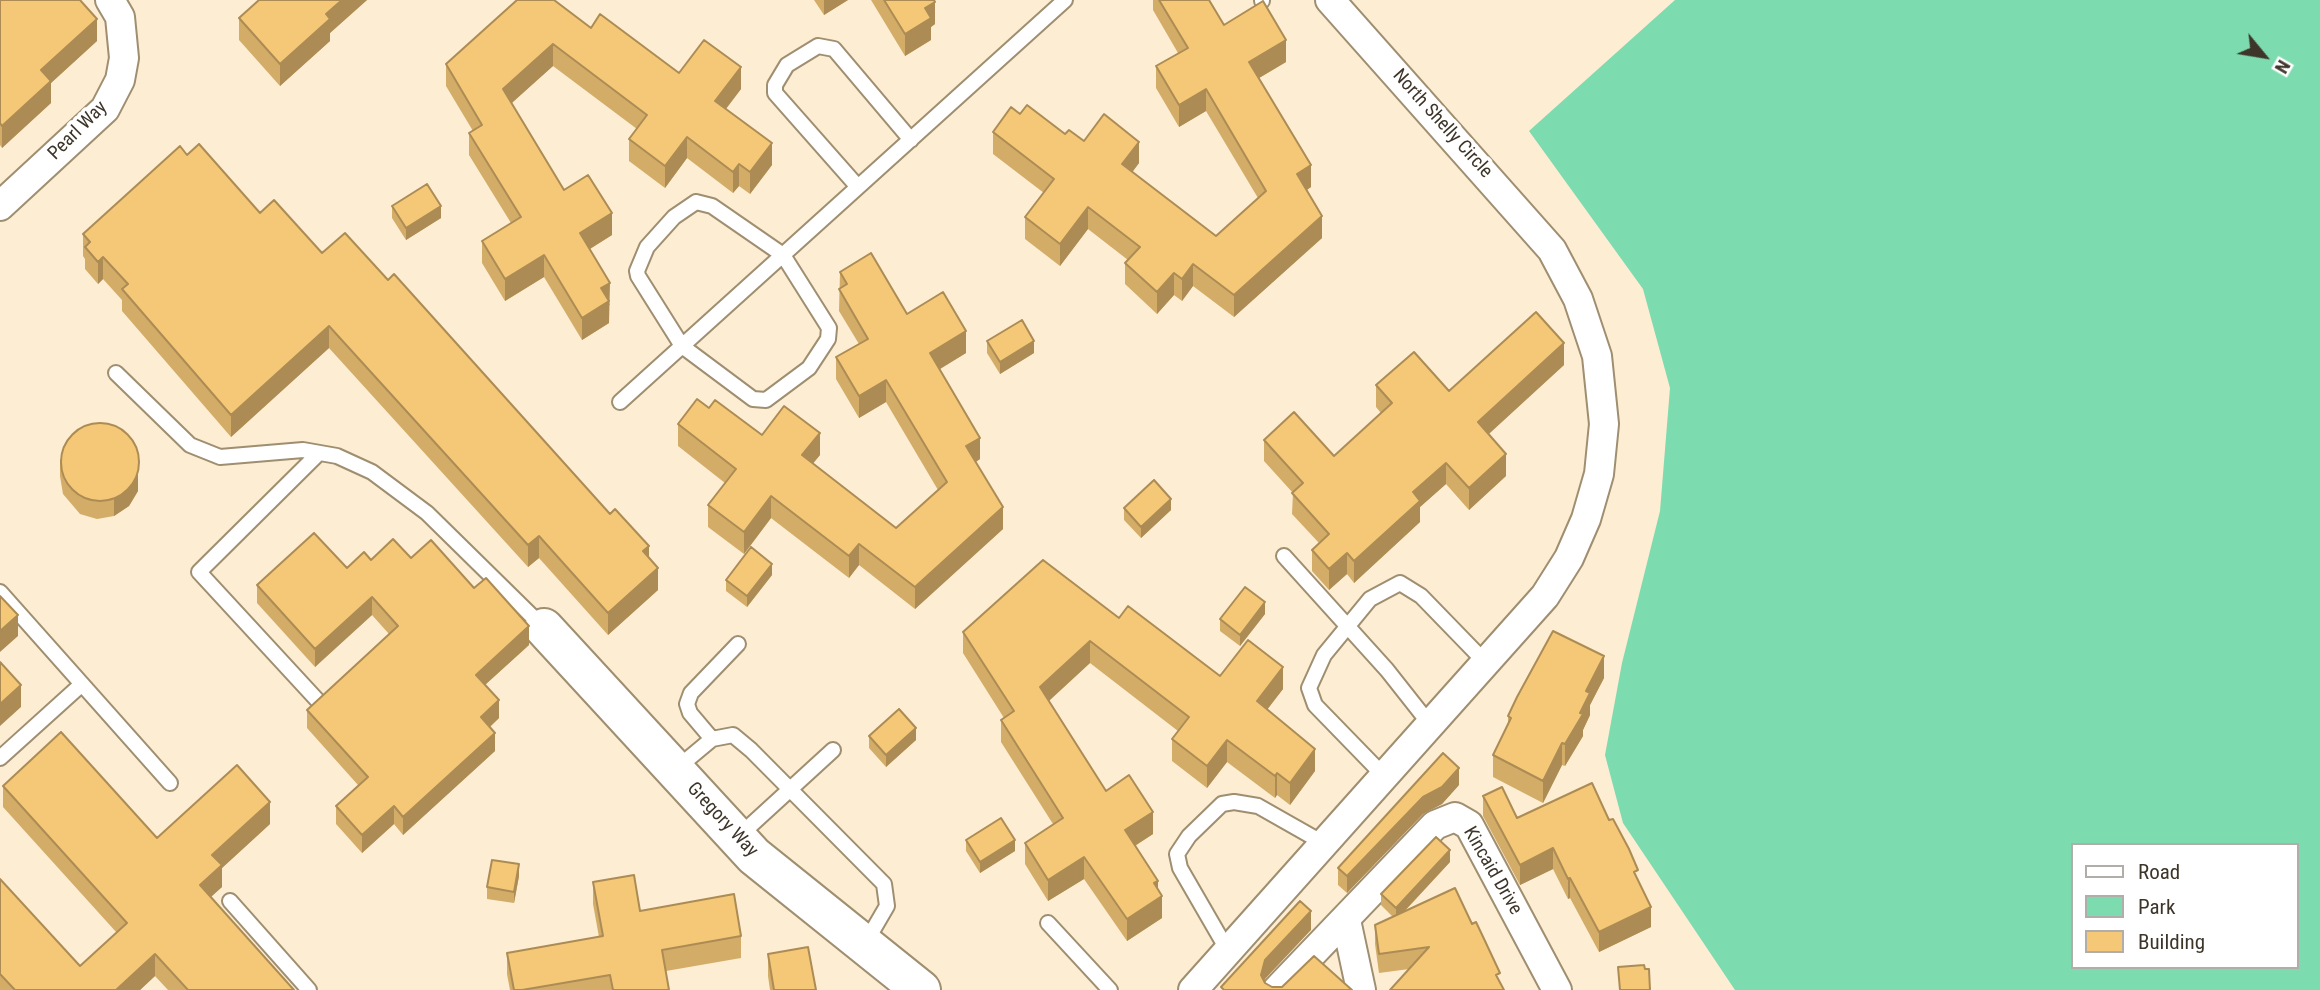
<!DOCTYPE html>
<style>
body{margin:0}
#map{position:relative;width:2320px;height:990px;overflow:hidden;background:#fcedd3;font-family:"Roboto Condensed",sans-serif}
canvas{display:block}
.legend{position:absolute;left:2071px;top:843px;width:228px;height:126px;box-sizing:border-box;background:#fff;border:2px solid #b1aea9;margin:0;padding:9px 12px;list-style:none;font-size:21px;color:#3d3529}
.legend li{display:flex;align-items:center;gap:14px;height:35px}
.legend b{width:35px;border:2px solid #b1aea9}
.north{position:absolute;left:2229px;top:21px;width:70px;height:70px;-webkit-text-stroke:5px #fff;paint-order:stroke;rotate:120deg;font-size:19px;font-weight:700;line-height:28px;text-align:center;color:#3d3529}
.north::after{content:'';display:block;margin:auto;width:24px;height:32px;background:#3d3529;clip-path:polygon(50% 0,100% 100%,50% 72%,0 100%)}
</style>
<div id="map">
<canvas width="2320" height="990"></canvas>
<ul class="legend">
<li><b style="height:9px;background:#fff"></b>Road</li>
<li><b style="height:19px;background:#7cdbaf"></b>Park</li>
<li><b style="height:19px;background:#f5c878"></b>Building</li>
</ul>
<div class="north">N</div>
</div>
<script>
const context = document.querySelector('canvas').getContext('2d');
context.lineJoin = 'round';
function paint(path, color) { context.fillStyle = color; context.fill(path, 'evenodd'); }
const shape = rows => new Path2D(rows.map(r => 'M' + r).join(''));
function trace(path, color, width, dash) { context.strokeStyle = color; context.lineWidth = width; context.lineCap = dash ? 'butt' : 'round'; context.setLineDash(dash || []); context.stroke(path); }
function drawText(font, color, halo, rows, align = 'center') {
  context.font = font + ' "Roboto Condensed",sans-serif'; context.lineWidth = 7; context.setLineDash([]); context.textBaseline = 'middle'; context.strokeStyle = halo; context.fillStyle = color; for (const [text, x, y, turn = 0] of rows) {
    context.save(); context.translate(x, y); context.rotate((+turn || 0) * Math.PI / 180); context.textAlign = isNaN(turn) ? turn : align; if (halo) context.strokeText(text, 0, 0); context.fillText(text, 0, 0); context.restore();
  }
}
paint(shape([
 [1675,0,2320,0,2320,990,1735,990,1623,823,1605,755,1622,663,1660,511,1670,388,1643,289,1529,131],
 [2073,845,2297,845,2297,967,2073,967]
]), '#7cdbaf');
const lane = shape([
 [1262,0,1262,1],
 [858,187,775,93,775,85,787,65,818,46,834,49,911,140],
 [696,202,712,206,783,255,829,328,828,339,809,368,766,400,753,399,682,346,638,276,637,271,647,247,674,217,696,202],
 [116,373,190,445,220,457,303,450,337,456,372,472,427,513,543,627],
 [620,402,1065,0],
 [1284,556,1387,670,1432,727],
 [0,592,170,783],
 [318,701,199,572,319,453],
 [712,739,690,713,687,704,691,693,738,644],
 [0,758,82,684],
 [676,769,712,739,733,735,751,750,884,884,887,906,866,942],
 [1386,778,1315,705,1309,688,1324,655,1370,599,1400,583,1421,596,1487,664],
 [739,836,833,750],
 [230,901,309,990],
 [1048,923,1110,990],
 [1228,951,1180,868,1177,854,1189,836,1222,804,1234,802,1258,806,1325,844]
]);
const street = shape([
 [0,206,105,109,120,80,124,58,120,17,110,0],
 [1346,920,1361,990],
 [1193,990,1545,596,1569,558,1586,519,1599,474,1604,424,1597,356,1578,299,1552,250,1330,0],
 [1277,990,1435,825,1455,817,1469,825,1557,990]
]);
const secondary = shape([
 [544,628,754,856,921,990]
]);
trace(lane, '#9f8e70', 18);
trace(street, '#9f8e70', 32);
trace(secondary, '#9f8e70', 42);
trace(lane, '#fff', 14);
trace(street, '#fff', 28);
trace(secondary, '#fff', 38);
paint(shape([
 [0,0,97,41,51,83,51,103,2,148,0,145],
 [259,0,367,0,330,33,330,41,280,86,239,40,239,18],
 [814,0,848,0,824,15],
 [871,0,934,0,935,24,931,27,931,40,905,56],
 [1153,0,1209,0,1224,25,1286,62,1259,78,1311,187,1307,190,1322,238,1234,317,1193,286,1182,301,1174,295,1157,314,1125,284,1125,263,1128,260,1088,229,1060,266,1025,239,1025,217,1044,193,993,154,993,132,1020,114,1065,134,1139,163,1132,172,1216,236,1258,198,1206,111,1179,127,1156,88,1156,66,1178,53,1153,10],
 [591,28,679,73,741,89,726,109,772,165,750,194,739,186,733,193,687,158,665,188,629,161,629,139,637,129,553,66,511,103,564,190,612,235,590,249,610,305,609,305,609,323,582,340,544,277,505,301,482,263,482,241,511,223,469,155,469,133,473,131,446,86,446,64],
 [187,155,260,213,322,253,388,280,649,557,658,590,608,635,539,558,528,567,329,348,231,437,122,311,122,300,103,279,98,284,85,269,85,259,83,256,83,234],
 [392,206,441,218,406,240,392,218],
 [840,272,966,353,940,369,980,459,976,462,1003,529,915,609,859,565,849,578,771,518,744,554,708,527,708,505,725,483,678,446,678,424,709,408,762,435,820,455,813,463,896,528,938,490,886,402,859,418,836,379,836,357,859,344,839,311],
 [987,341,1034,353,1000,374,987,353],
 [1564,365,1488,434,1506,476,1469,510,1446,484,1420,507,1420,522,1354,583,1347,574,1329,590,1312,571,1312,550,1319,543,1292,514,1293,493,1264,461,1264,440,1334,456,1381,413,1376,407,1376,385,1449,391],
 [60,459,138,491,129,506,114,516,97,519,80,514,63,494,60,476],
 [1124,508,1171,510,1141,538,1124,520],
 [411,558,474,588,529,645,485,685,499,718,490,727,495,751,403,835,394,824,362,853,336,824,336,806,358,785,307,728,307,710,389,634,372,615,315,667,257,603,257,585,347,568,371,560],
 [772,575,747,607,726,591,726,580],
 [1265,614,1240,646,1220,631,1220,619],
 [1119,618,1220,676,1283,689,1267,709,1315,771,1290,805,1277,795,1275,798,1227,762,1207,788,1172,761,1172,739,1178,731,1090,663,1049,701,1106,791,1153,834,1135,846,1158,889,1162,918,1127,941,1084,879,1048,901,1025,864,1025,843,1053,824,1001,742,1001,720,1004,718,963,653,963,632],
 [1604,678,1590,705,1590,715,1583,730,1583,736,1565,766,1562,765,1543,803,1493,777,1493,755,1508,725,1508,716],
 [869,736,916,740,886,767,869,748],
 [1459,785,1442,804,1423,814,1347,893,1338,885,1338,868],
 [3,786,157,838,270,824,222,868,222,887,210,897,294,990,168,990,155,976,140,990,0,990,0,879,80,966,117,933,3,807],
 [1483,796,1517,818,1638,880,1651,927,1599,952,1570,898,1568,899,1553,869,1520,885,1483,816],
 [966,840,1015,851,980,873,966,851],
 [1450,862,1404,912,1500,983,1409,969,1379,973,1375,944,1375,925,1393,917,1381,905,1381,894],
 [519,876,514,903,487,899,487,887],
 [593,882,640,911,741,936,741,958,666,971,669,990,510,990,507,974,507,953,599,937,593,904],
 [768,954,816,990,770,990,768,976]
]), '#d3ac67');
paint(shape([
 [342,0,367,0,330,33,330,41,280,86,280,64,326,14],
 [824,0,848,0,824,15],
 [935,2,935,24,931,27,931,40,905,56,905,34,925,8],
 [97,19,97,41,51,83,51,103,2,148,2,126,41,70],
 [1286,40,1286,62,1249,84,1249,62],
 [553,44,553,66,503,111,503,89],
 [741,67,741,89,715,123,715,101],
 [1206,89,1206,111,1179,127,1179,105],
 [687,137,687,158,665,188,665,166],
 [1139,142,1139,163,1122,186,1122,164],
 [772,143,772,165,750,194,750,172],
 [739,164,739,186,733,193,733,172],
 [1311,165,1311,187,1297,196,1297,174],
 [441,206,441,218,406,240,406,228],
 [1088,207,1088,229,1060,266,1060,244],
 [612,213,612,235,580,255,580,233],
 [1322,216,1322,238,1234,317,1234,295],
 [544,255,544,277,505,301,505,279],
 [103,257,103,279,98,284,98,262],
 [1193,264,1193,286,1182,301,1182,279],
 [1174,273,1174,295,1157,314,1157,292],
 [610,283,609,323,582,340,582,318,601,288],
 [329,326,329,348,231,437,231,415],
 [966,331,966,353,930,375,930,353],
 [1034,341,1034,353,1000,374,1000,362],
 [1564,343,1564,365,1478,444,1478,422],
 [886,380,886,402,859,418,859,396],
 [820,433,820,455,802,477,802,455],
 [980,438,980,459,966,468,966,446],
 [1506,454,1506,476,1469,510,1469,488],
 [1446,463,1446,484,1420,507,1420,522,1354,583,1354,561,1413,492],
 [138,474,138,491,129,506,114,516,114,499],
 [771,496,771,518,744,554,744,532],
 [1171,499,1171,510,1141,538,1141,527],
 [1003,507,1003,529,915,609,915,587],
 [539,536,539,558,528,567,528,545],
 [859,544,859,565,849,578,849,556],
 [649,546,649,568,643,551],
 [1347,553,1347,574,1329,590,1329,569],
 [772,564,772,575,747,607,747,596],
 [658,568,658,590,608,635,608,613],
 [372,597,372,615,315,667,315,649],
 [1265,602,1265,614,1240,646,1240,635],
 [18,615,18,636,0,652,0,631],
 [529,626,529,645,476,693,476,675],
 [1090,641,1090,663,1040,709,1040,687],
 [1604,656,1604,678,1590,705,1590,715,1583,730,1583,736,1565,766,1565,744,1580,713,1586,691],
 [1283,667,1283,689,1257,723,1257,701],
 [21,685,21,707,0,726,0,704],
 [499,700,499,718,481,735,481,717],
 [916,728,916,740,886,767,886,755],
 [495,733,495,751,403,835,403,817],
 [1227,740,1227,762,1207,788,1207,766],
 [1562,743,1562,765,1543,803,1543,781],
 [1315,749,1315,771,1290,805,1290,783],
 [1459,768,1459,785,1442,804,1423,814,1347,893,1347,876,1423,797],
 [1277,773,1277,795,1275,798,1275,776],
 [270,802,270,824,222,868,222,887,200,907,200,885,212,855],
 [394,806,394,824,362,853,362,835],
 [1153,812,1153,834,1125,852,1125,830],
 [1015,840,1015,851,980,873,980,862],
 [1553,848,1553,869,1520,885,1520,865],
 [1450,850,1450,862,1396,920,1396,908],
 [1084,857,1084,879,1048,901,1048,880],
 [519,864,519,876,514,903,514,892],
 [1570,878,1570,898,1568,899,1568,879],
 [1158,881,1158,899,1162,896,1162,918,1127,941,1127,919,1154,883],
 [1651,907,1651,927,1599,952,1599,932],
 [1311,911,1311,930,1265,979,1262,990,1261,975,1265,960],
 [155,954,155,976,140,990,116,990]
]), '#ac8c54');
const building = shape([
 [0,0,80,0,97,19,41,70,51,81,2,126,0,123,0,0],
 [259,0,342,0,326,14,330,19,280,64,239,18,259,0],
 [517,0,554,0,591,28,600,14,679,73,704,40,741,67,715,101,772,143,750,172,739,164,733,172,687,137,665,166,629,139,647,115,553,44,503,89,564,190,588,175,612,213,580,233,610,283,601,288,609,301,582,318,544,255,505,279,482,241,521,217,469,133,482,125,446,64,517,0],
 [884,0,934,0,935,2,925,8,931,18,905,34,884,0],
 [1159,0,1209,0,1224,25,1263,1,1286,40,1249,62,1311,165,1297,174,1322,216,1234,295,1193,264,1182,279,1174,273,1157,292,1125,263,1140,247,1088,207,1060,244,1025,217,1054,179,993,132,1011,107,1020,114,1027,105,1065,134,1069,130,1084,141,1104,114,1139,142,1122,164,1216,236,1266,191,1206,89,1179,105,1156,66,1188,48,1159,0],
 [199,144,260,213,274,200,322,253,345,233,388,280,394,274,610,514,615,509,649,546,643,551,658,568,608,613,539,536,528,545,329,326,231,415,122,289,128,284,103,257,98,262,85,247,90,242,83,234,180,146,187,155,199,144],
 [427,184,441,206,406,228,392,206,427,184],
 [871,253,907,314,943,292,966,331,930,353,980,438,966,446,1003,507,915,587,859,544,849,556,771,496,744,532,708,505,736,469,678,424,697,399,709,408,715,400,762,435,784,406,820,433,802,455,896,528,947,482,886,380,859,396,836,357,868,339,839,289,847,284,840,272,871,253],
 [1536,312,1564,343,1478,422,1506,454,1469,488,1446,463,1413,492,1420,501,1354,561,1347,553,1329,569,1312,550,1329,534,1292,493,1303,483,1264,440,1294,412,1334,456,1392,403,1376,385,1414,352,1449,391,1536,312],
 [1022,320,1034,341,1000,362,987,341,1022,320],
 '61 462a39 39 0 1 1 78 0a39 39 0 1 1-78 0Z',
 [1154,480,1171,499,1141,527,1124,508,1154,480],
 [314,533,347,568,364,552,371,560,393,539,411,558,431,540,474,588,486,578,529,626,476,675,499,700,481,717,495,733,403,817,394,806,362,835,336,806,368,777,307,710,398,626,372,597,315,649,257,585,314,533],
 [751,547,772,564,747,596,726,580,751,547],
 [1043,560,1119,618,1128,606,1220,676,1248,640,1283,667,1257,701,1315,749,1290,783,1277,773,1275,776,1227,740,1207,766,1172,739,1189,717,1090,641,1040,687,1106,791,1129,775,1153,812,1125,830,1158,881,1154,883,1162,896,1127,919,1084,857,1048,880,1025,843,1063,818,1001,720,1014,711,963,632,1043,560],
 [1245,587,1265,602,1240,635,1220,619,1245,587],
 [0,596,18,615,0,631,0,596],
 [1553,631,1604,656,1586,691,1590,693,1580,713,1583,714,1565,744,1562,743,1543,781,1493,755,1511,718,1508,716,1517,697,1553,631],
 [0,662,21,685,0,704,0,662],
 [899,709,916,728,886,755,869,736,899,709],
 [61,732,157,838,237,765,270,802,212,855,222,865,200,885,294,990,188,990,155,954,116,990,15,990,0,974,0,879,80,966,127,923,3,786,61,732],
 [1443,753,1459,768,1442,787,1423,797,1347,876,1338,868,1443,753],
 [1592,783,1609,820,1613,819,1629,849,1638,870,1634,872,1651,907,1599,932,1570,878,1568,879,1553,848,1520,865,1483,796,1502,787,1517,818,1592,783],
 [1001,818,1015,840,980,862,966,840,1001,818],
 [1436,837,1450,850,1396,908,1381,894,1436,837],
 [492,860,519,864,514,892,487,887,492,860],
 [634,875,640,911,734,894,741,936,662,950,669,990,613,990,610,975,522,990,514,990,507,953,603,936,593,882,634,875],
 [1455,888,1472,924,1476,922,1485,941,1500,973,1496,975,1504,990,1390,990,1429,947,1379,954,1375,925,1455,888],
 [1300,901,1311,911,1265,960,1261,975,1265,983,1272,987,1282,987,1314,956,1352,990,1224,990,1221,987,1300,901],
 [808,947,816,990,774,990,768,954,808,947],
 [1644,965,1645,969,1649,969,1650,990,1620,990,1618,967,1644,965]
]);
paint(building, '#f5c878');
trace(building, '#ac8c54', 2);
drawText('19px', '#3d3529', '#fff', [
 ["North Shelly Circle",1442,124,48],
 ["Pearl Way",78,131,-45],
 ["Gregory Way",722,820,47],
 ["Kincaid Drive",1492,871,60]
]);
</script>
